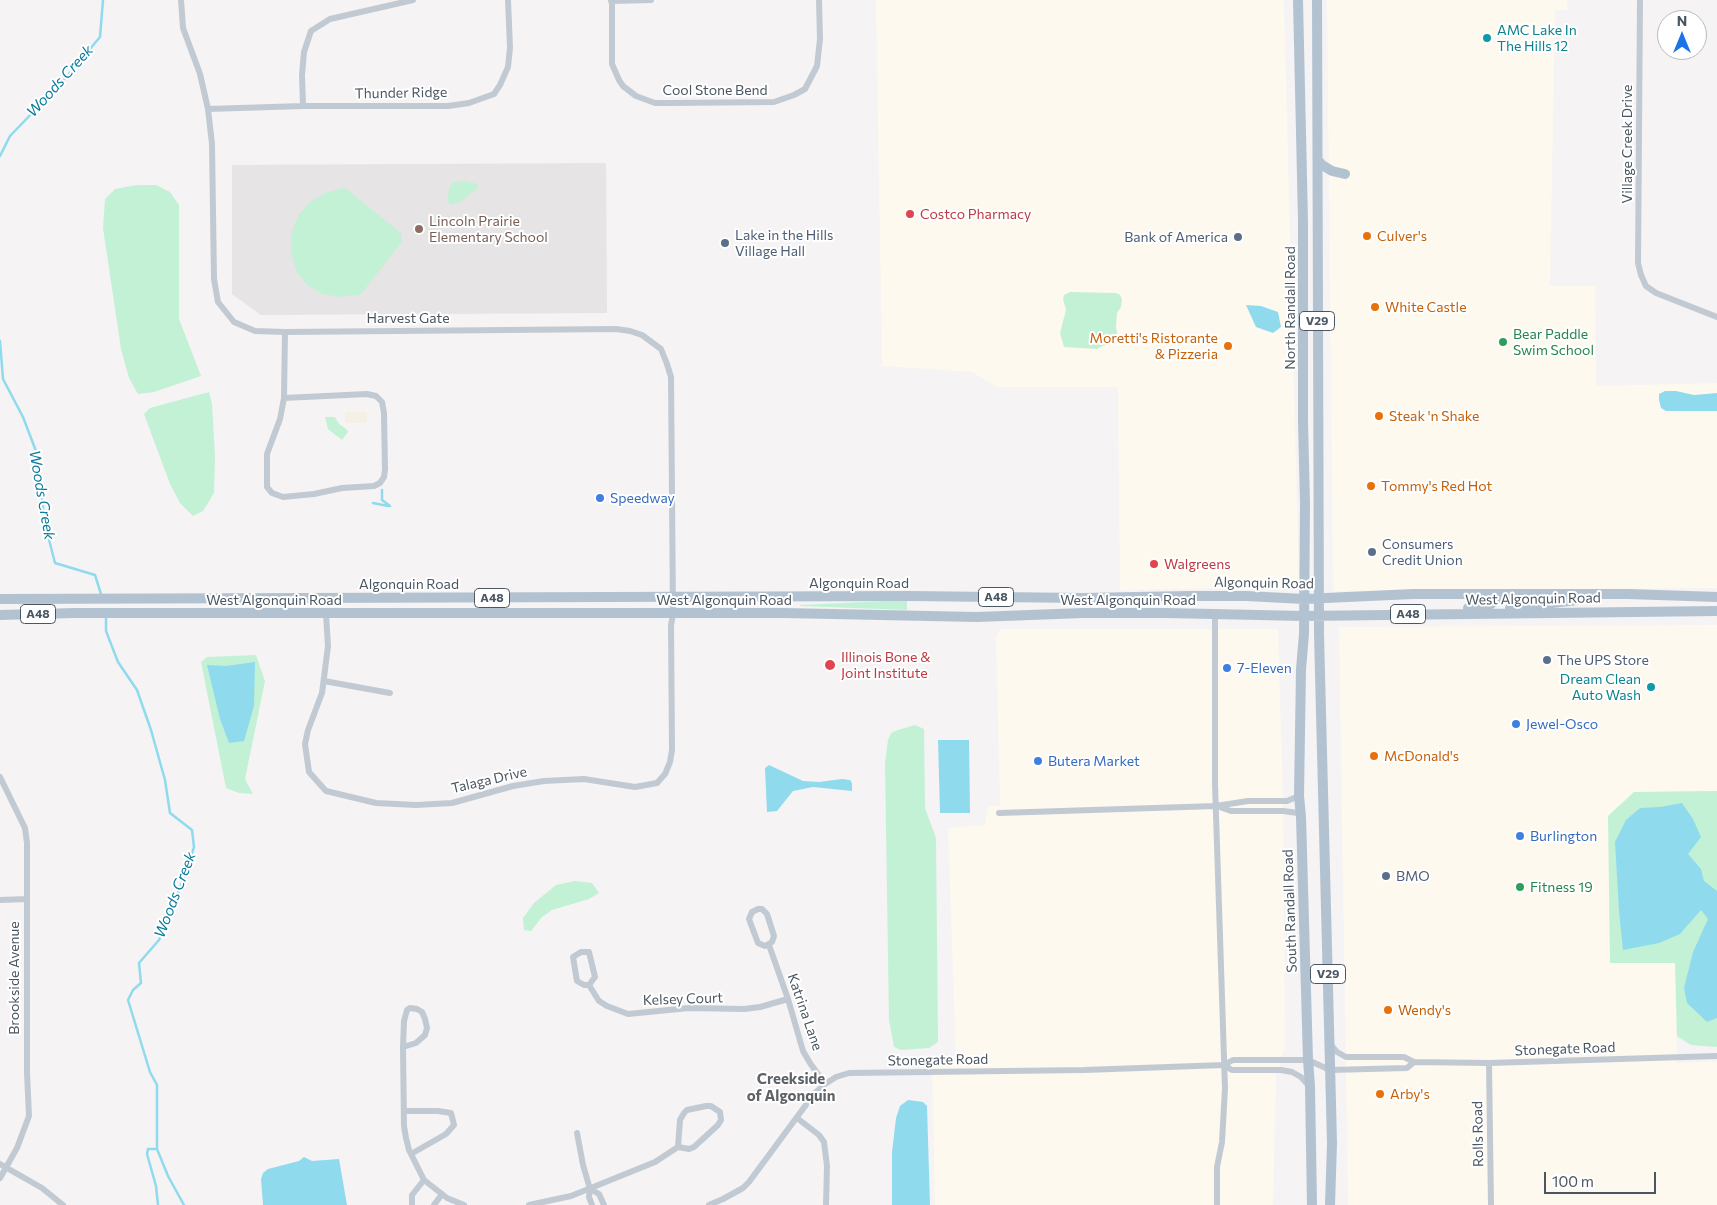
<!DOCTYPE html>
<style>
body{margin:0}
#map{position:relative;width:1717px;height:1205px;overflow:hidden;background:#f5f3f3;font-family:Commissioner,sans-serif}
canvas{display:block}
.north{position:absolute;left:1657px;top:10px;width:50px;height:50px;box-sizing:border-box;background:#fff;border:1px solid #b7bbc0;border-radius:50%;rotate:0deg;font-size:14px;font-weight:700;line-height:20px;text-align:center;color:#4a5661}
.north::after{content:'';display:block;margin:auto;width:18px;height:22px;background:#1a73e8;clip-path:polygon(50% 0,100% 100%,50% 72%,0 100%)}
.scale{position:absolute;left:1544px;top:1172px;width:112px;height:22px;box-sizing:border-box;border:2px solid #4a5661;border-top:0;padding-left:6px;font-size:15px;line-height:18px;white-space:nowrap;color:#4a5661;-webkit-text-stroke:4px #fff;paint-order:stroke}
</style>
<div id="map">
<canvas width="1717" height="1205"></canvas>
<div class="north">N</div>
<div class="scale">100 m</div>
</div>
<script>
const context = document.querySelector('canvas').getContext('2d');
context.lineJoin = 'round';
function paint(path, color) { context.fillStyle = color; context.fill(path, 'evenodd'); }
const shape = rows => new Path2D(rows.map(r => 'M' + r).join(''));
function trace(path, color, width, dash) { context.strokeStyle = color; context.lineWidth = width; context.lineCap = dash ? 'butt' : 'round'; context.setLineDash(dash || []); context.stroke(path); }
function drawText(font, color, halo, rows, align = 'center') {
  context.font = font + ' Commissioner,sans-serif'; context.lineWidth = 4; context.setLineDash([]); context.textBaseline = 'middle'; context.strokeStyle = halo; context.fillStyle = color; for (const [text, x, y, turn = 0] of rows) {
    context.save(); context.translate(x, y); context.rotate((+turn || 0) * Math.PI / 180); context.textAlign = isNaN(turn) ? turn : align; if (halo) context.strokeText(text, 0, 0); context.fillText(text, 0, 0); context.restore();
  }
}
paint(shape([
 [876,0,1284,0,1299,587,1120,590,1118,387,997,387,972,372,882,366],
 [1327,0,1567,0,1568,10,1555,10,1550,286,1595,286,1596,386,1717,383,1717,588,1333,591],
 [1717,625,1717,791,1634,792,1608,816,1610,963,1675,963,1677,1063,1717,1061,1717,1205,1348,1205,1339,627],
 [1000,629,1278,629,1283,797,1285,1047,1276,1078,1273,1205,935,1205,932,1063,956,1061,948,828,985,825,988,806,1000,806,996,636]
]), '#fdf9ef');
paint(shape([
 [606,163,607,313,261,315,232,294,232,165]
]), '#e6e4e5');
paint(shape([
 [466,181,477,184,477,189,460,202,450,205,448,200,449,187,453,182],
 [137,185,156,185,170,192,179,205,179,319,201,376,154,392,138,394,129,378,121,349,103,228,105,199,115,189],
 [345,188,402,234,402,242,360,295,340,297,323,294,308,286,297,272,291,253,291,234,298,216,310,202,327,192],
 [1070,292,1116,293,1120,295,1122,299,1121,307,1117,313,1116,327,1118,338,1097,349,1064,347,1060,333,1066,310,1063,299,1064,295],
 [209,392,212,404,215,456,214,493,203,511,193,516,180,503,170,484,144,414,150,408],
 [325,417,335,417,339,424,346,429,348,432,342,440,328,429],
 [907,600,907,610,800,606,800,605],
 [256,655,265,681,245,779,253,794,239,793,226,788,201,662,207,657],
 [915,725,924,729,925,808,936,838,938,1042,929,1048,901,1050,894,1047,889,1020,885,764,888,740,891,733,898,730],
 [1717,791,1717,1047,1691,1045,1677,1036,1675,963,1610,963,1608,816,1634,792],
 [575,881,592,883,599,893,589,899,552,910,542,917,531,931,524,930,523,918,534,903,556,885]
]), '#c3f1d5');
paint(shape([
 [345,412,367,412,367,423,345,423]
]), '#f5f0e5');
paint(shape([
 [1246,305,1261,306,1278,312,1281,327,1273,333,1256,327],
 [1665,391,1676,391,1694,395,1717,393,1717,411,1666,411,1661,408,1659,400,1659,394],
 [255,662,254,706,244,741,229,743,220,719,207,665,226,666],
 [938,740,969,740,970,813,940,813],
 [769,765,803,781,819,782,842,779,850,780,852,783,852,791,813,787,793,791,777,811,767,812,765,768],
 [1682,803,1693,819,1701,837,1688,854,1701,869,1704,881,1717,891,1717,1018,1707,1022,1687,1003,1684,988,1693,952,1708,919,1701,910,1680,934,1659,943,1623,950,1619,911,1615,842,1626,820,1640,808,1660,807],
 [908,1100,923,1102,927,1106,930,1205,892,1205,892,1152,896,1118,900,1106],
 [304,1157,312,1161,339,1159,347,1205,263,1205,261,1179,263,1173,268,1169,299,1161]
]), '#90daee');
trace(shape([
 [0,156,10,136,63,81,100,37,103,0],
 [0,341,3,379,23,417,39,459,44,520,55,563,95,575,101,594],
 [382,490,382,500,390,506],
 [373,503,388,506],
 [106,616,106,631,118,662,137,690,151,730,165,780,170,813,192,830,194,847,185,875,159,940,139,963,141,983,133,990,128,1000,150,1072,157,1085,157,1149,168,1176,184,1205],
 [156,1149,148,1149,147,1154,156,1186,158,1205]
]), '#90daee', 2.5);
trace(shape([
 [181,0,183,28,200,74,208,109,212,144,214,279,218,302,234,322,255,331,285,332,616,329,630,331,642,335,661,349,667,364,671,377,673,614,671,625,672,750,670,762,665,774,657,783,635,787,584,779,544,781,513,786,452,803,416,805,376,803,326,791,309,772,305,744,308,730,322,693,328,646,326,614],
 [612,0,612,64,619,80,623,86,636,96,655,103,671,103,774,102,794,95,805,89,817,66,820,39,819,0],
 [1640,0,1638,263,1641,275,1646,286,1656,293,1717,317],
 [611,1,651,0],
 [303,106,302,75,304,52,311,31,330,19,413,0],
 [208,109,303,106,448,106,469,103,494,94,500,85,508,67,510,48,508,0],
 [284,398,367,394,376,396,382,402,384,413,385,469,384,477,380,483,374,486,342,488,314,494,283,497,272,493,267,487,267,454,280,419,284,398,285,332],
 [1215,613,1215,784,1225,1088,1222,1142,1217,1167,1217,1205],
 [324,681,390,693],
 [0,777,25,828,27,843,27,1073,29,1116,17,1148,0,1178],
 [1217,806,1231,811,1283,811,1298,813,1301,817],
 [999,813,1216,806,1248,801,1287,801,1299,796],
 [0,900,27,899],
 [758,909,762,909,767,914,774,936,772,942,765,946,758,943,749,919,752,912,758,909],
 [769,945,788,999,803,1051,810,1063,825,1084],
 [589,985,595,977,589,952,581,952,573,957,577,981,584,985,589,985,599,1001,607,1006,628,1014,689,1008,744,1009,760,1007,788,999],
 [1330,1044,1337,1052,1346,1057,1404,1057,1414,1062,1489,1063,1717,1056],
 [403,1047,416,1043,425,1035,427,1028,425,1019,422,1012,417,1009,410,1008,407,1010,404,1021,403,1047,404,1126,406,1138,409,1150,424,1180,447,1198,464,1205],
 [1489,1063,1491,1205],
 [1224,1065,1232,1070,1281,1070,1292,1072,1301,1077,1309,1086],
 [404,1111,438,1111,451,1113,454,1125,446,1134,411,1154],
 [797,1118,819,1135,824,1142,827,1166,826,1205],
 [577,1133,583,1165,590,1189,589,1197,592,1205],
 [0,1164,42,1188,63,1205],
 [590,1189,599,1194,604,1205],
 [412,1205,412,1195,424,1180],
 [434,1205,442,1194],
 [529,1205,571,1196,655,1162,678,1147,689,1149,694,1147,718,1125,721,1120,720,1112,711,1106,706,1106,687,1110,684,1113,680,1120,678,1147],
 [709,1205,723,1199,743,1188,749,1182,814,1094,825,1084,836,1077,849,1073,1084,1070,1224,1065,1233,1060,1308,1060,1330,1070,1407,1068,1414,1062]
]), '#c1cad2', 6);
trace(shape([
 [1298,0,1303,221,1303,422,1305,504,1304,634,1301,669,1299,796,1301,817,1308,1060,1310,1086,1312,1205],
 [1317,0,1319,634,1332,1143,1330,1205],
 [1318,160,1322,165,1332,171,1345,174],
 [0,599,909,596,1083,598,1188,596,1246,596,1304,599,1413,594,1628,594,1717,597],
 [1468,608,1489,605,1496,601,1499,594],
 [1510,608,1577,600],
 [0,615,75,613,784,613,977,617,1083,613,1166,613,1304,616,1717,611]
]), '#b3c2d1', 10);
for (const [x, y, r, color] of [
 [1487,38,5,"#0f9aa8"],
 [910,214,5,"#e0444e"],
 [419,229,5,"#8d6e63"],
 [1367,236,5,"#e8710a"],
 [1238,237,5,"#5c6f8a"],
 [725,243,5,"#5c6f8a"],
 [1375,307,5,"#e8710a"],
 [1503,342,5,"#2e9e5b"],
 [1228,346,5,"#e8710a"],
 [1379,416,5,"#e8710a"],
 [1371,486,5,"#e8710a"],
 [600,498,5,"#3f7fe0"],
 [1372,552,5,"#5c6f8a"],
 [1154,564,5,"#e0444e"],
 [1547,660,5,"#5c6f8a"],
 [830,665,6,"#e0444e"],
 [1227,668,5,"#3f7fe0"],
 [1651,687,5,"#0f9aa8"],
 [1516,724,5,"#3f7fe0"],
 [1374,756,5,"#e8710a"],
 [1038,761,5,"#3f7fe0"],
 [1520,836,5,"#3f7fe0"],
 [1386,876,5,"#5c6f8a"],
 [1520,887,5,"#2e9e5b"],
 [1388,1010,5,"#e8710a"],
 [1380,1094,5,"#e8710a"]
]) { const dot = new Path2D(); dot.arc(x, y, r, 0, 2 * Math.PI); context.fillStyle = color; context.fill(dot); trace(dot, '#fff', 2); }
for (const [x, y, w] of [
 [1317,321,35],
 [996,597,35],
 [492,598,35],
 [38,614,35],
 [1408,614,35],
 [1328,974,35]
]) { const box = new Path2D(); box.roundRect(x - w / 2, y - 9.5, w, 19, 4); context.fillStyle = '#fff'; context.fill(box); trace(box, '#4a5661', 1); }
drawText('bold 12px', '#4a5661', null, [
 ["V29",1317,321],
 ["A48",996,597],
 ["A48",492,598],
 ["A48",38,614],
 ["A48",1408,614],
 ["V29",1328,974]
]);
drawText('14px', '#0d838f', '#fff', [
 ["AMC Lake In",1497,30],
 ["The Hills 12",1497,46],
 ["Dream Clean",1641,679,"right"],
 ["Auto Wash",1641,695,"right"]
], 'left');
drawText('14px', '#4a5661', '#fff', [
 ["Cool Stone Bend",715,90],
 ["Thunder Ridge",401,93,-1],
 ["Village Creek Drive",1627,144,-90],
 ["North Randall Road",1290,308,-90],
 ["Harvest Gate",408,318],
 ["Algonquin Road",859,583],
 ["Algonquin Road",1264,583,1],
 ["Algonquin Road",409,584],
 ["West Algonquin Road",1533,599,-1],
 ["West Algonquin Road",274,600],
 ["West Algonquin Road",724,600],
 ["West Algonquin Road",1128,600],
 ["Talaga Drive",489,780,-13],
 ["South Randall Road",1290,911,-92],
 ["Brookside Avenue",14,978,-90],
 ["Kelsey Court",683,999,-2],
 ["Katrina Lane",805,1012,71],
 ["Stonegate Road",1565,1049,-2],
 ["Stonegate Road",938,1060,-1],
 ["Rolls Road",1478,1134,-91]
]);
drawText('14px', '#be3a42', '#fff', [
 ["Costco Pharmacy",920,214],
 ["Walgreens",1164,564],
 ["Illinois Bone &",841,657],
 ["Joint Institute",841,673]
], 'left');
drawText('14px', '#785e54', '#fff', [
 ["Lincoln Prairie",429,221],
 ["Elementary School",429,237]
], 'left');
drawText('14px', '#4e5e75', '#fff', [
 ["Lake in the Hills",735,235],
 ["Village Hall",735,251],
 ["Bank of America",1228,237,"right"],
 ["Consumers",1382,544],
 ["Credit Union",1382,560],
 ["The UPS Store",1557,660],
 ["BMO",1396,876]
], 'left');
drawText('14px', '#c56008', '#fff', [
 ["Culver's",1377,236],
 ["White Castle",1385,307],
 ["Moretti's Ristorante",1218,338,"right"],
 ["& Pizzeria",1218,354,"right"],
 ["Steak 'n Shake",1389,416],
 ["Tommy's Red Hot",1381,486],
 ["McDonald's",1384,756],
 ["Wendy's",1398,1010],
 ["Arby's",1390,1094]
], 'left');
drawText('14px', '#27864d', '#fff', [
 ["Bear Paddle",1513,334],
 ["Swim School",1513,350],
 ["Fitness 19",1530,887]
], 'left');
drawText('14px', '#366cbe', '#fff', [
 ["Speedway",610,498],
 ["7-Eleven",1237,668],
 ["Jewel-Osco",1526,724],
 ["Butera Market",1048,761],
 ["Burlington",1530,836]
], 'left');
drawText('italic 15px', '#0c7c9b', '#fff', [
 ["Woods Creek",60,81,-48],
 ["Woods Creek",42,495,80],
 ["Woods Creek",175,895,-69]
]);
drawText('bold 15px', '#5f6368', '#fff', [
 ["Creekside",791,1079],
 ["of Algonquin",791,1096]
]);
</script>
